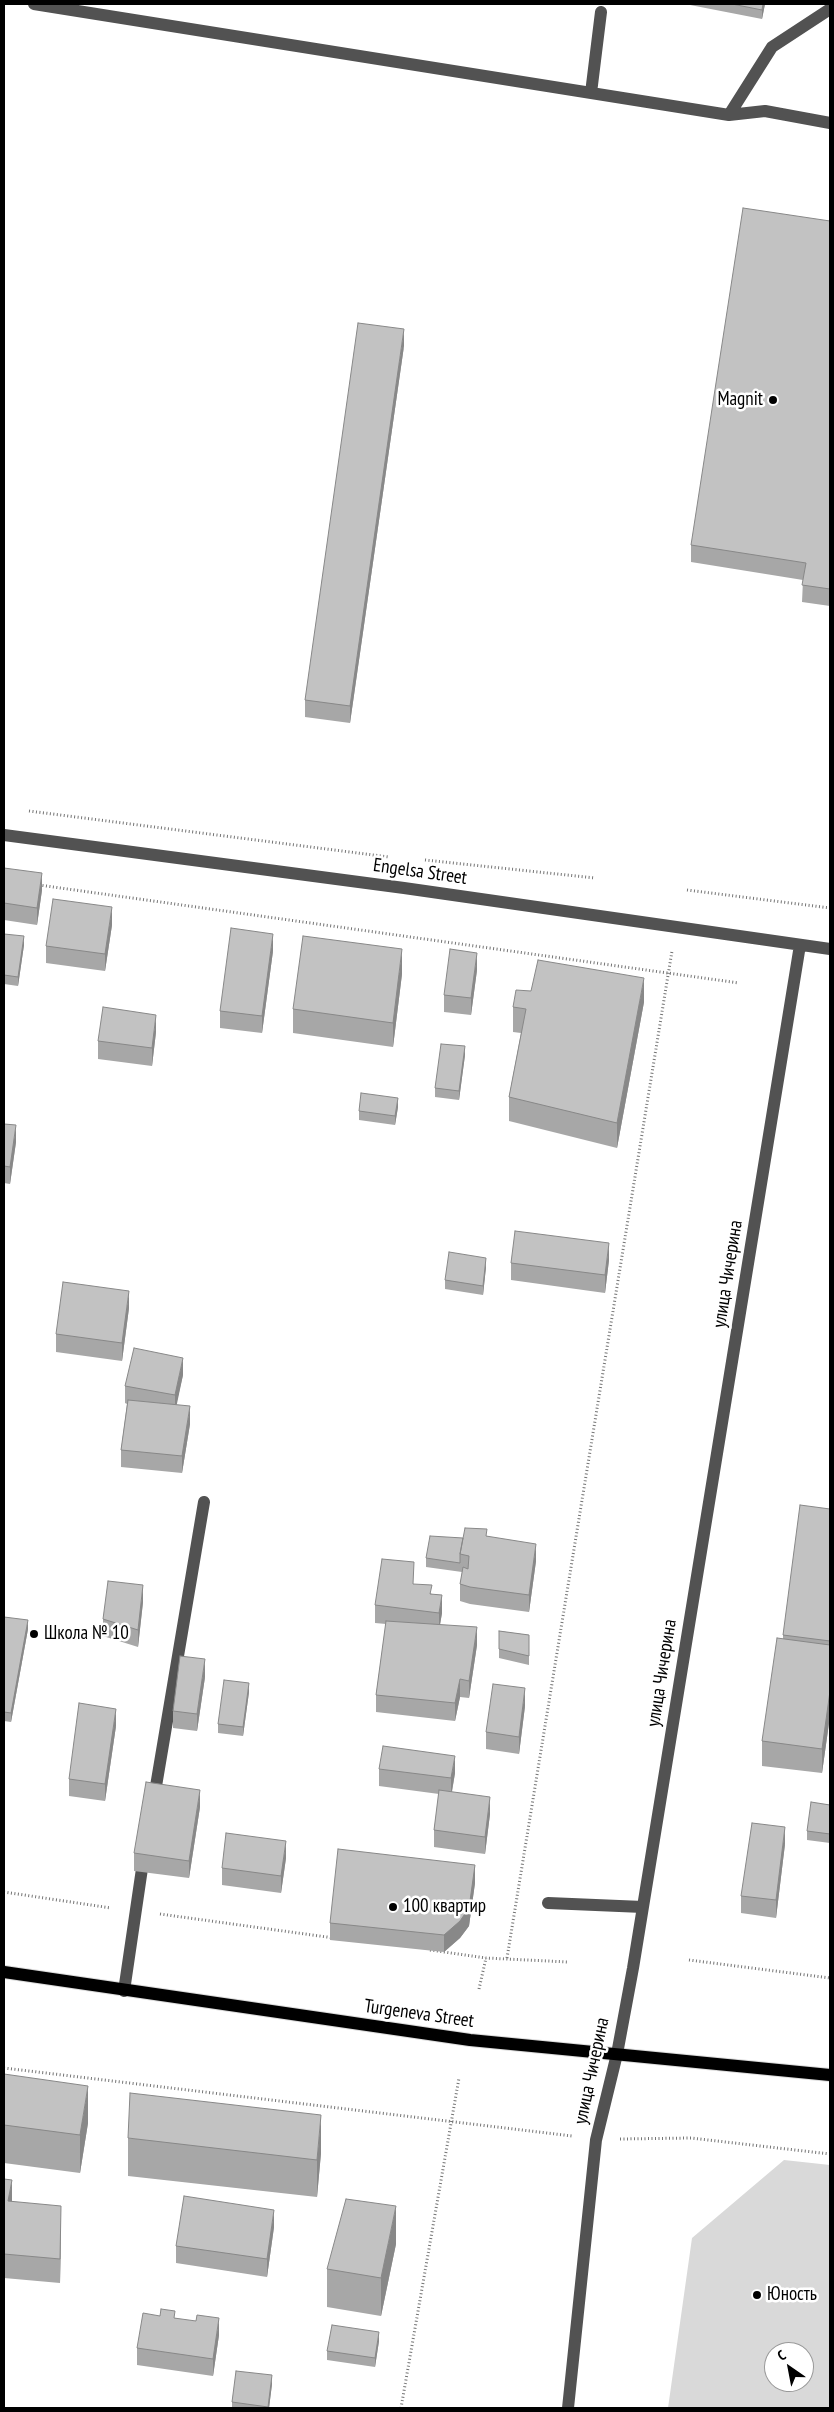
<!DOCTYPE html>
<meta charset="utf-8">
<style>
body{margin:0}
#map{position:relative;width:834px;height:2412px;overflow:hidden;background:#fff;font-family:"PT Sans Narrow",sans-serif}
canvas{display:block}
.frame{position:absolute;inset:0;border:5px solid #000;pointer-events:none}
.north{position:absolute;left:764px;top:2342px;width:50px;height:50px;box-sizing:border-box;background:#fff;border:1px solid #999;border-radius:50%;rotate:327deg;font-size:14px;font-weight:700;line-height:20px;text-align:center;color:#000}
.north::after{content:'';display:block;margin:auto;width:18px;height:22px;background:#000;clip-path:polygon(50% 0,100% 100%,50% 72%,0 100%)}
</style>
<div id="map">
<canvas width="834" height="2412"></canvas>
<div class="frame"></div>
<div class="north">С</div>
</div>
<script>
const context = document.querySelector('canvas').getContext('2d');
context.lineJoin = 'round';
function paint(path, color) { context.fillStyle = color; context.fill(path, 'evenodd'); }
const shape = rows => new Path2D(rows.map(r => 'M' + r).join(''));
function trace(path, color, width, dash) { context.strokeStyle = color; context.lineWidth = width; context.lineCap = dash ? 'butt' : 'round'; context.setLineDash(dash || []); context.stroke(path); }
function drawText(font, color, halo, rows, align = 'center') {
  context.font = font + ' "PT Sans Narrow",sans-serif'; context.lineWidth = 5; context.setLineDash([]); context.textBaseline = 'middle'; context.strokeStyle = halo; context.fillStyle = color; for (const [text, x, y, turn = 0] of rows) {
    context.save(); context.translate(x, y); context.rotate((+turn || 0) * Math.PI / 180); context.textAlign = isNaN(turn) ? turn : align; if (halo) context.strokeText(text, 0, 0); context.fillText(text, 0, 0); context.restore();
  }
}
paint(shape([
 [784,2160,830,2165,830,2408,668,2408,692,2238],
 [774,2352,804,2352,804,2382,774,2382]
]), '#d9d9d9');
const major = shape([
 [4,1972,470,2040,830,2075]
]);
trace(major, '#dbdbdb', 14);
trace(shape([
 [29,811,389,857],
 [425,860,595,878],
 [39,885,739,983],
 [687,890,830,908],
 [4,1892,111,1908],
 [160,1914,334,1938],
 [430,1950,486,1958,568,1962],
 [507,1958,672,951],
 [689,1960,830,1978],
 [479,1989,486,1958],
 [4,2068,572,2136],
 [620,2139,691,2138,830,2154],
 [401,2408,459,2078]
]), '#747474', 3, [1, 2.5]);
trace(shape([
 [34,4,729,115,765,111,830,123],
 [591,93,601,12],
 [729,115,772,47,830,9],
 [4,835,404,888,830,949],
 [154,1798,204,1502],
 [548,1903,643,1907],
 [124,1991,144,1855],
 [568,2408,596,2140,617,2054,633,1968,800,945]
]), '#525252', 12);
trace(major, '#000', 12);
paint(shape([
 [685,4,765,4,762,19],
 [830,221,830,606,802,602,803,580,691,562,691,545],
 [404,346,350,723,305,717,305,700],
 [4,872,42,890,37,925,4,920],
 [112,925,105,971,46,963,46,946],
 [4,934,24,945,18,986,4,984],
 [273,951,262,1033,220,1028,220,1011],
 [477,970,471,1015,444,1012,444,995],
 [402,974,393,1047,293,1033,293,1009],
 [644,1002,617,1148,509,1121,509,1097,521,1033,513,1032,513,1007],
 [156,1032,152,1066,98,1059,98,1041],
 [465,1055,459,1100,435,1097,435,1088],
 [398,1107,395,1125,359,1120,359,1111],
 [4,1124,16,1142,10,1184,4,1183],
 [609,1260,605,1293,511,1280,511,1263],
 [486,1267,483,1295,445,1289,445,1280],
 [129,1308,122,1361,56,1352,56,1334],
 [183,1375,176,1405,190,1424,182,1473,121,1467,121,1450,127,1404,125,1403,125,1386],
 [830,1509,830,1716,822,1773,762,1766,762,1741,783,1639,783,1635],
 [487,1536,536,1561,529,1612,470,1604,460,1601,460,1584,462,1572,426,1567,426,1558,463,1538],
 [413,1584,432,1594,442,1613,440,1625,477,1645,469,1698,460,1697,455,1721,376,1712,376,1695,386,1624,375,1623,375,1605],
 [143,1602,138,1647,103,1636,103,1619],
 [4,1617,28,1629,11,1722,4,1721],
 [499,1631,529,1635,529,1665,499,1658],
 [205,1677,197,1731,173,1728,173,1711],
 [249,1692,243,1736,218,1733,218,1724],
 [525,1706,519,1754,486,1749,486,1732],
 [116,1726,105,1801,69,1796,69,1779],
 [379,1769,455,1773,452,1792,490,1814,485,1854,434,1847,434,1830,439,1794,379,1786],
 [830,1805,830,1843,807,1840,807,1831],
 [200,1807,189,1878,134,1871,134,1853],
 [785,1844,776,1918,741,1913,741,1896],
 [286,1858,281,1893,222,1885,222,1868],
 [475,1883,469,1926,460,1938,444,1952,330,1940,330,1923],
 [4,2074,88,2123,80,2173,4,2163],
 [128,2138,321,2153,317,2197,128,2176],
 [4,2179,12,2201,61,2231,60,2283,4,2278],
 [274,2227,267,2277,176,2263,176,2246],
 [396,2244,381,2316,327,2307,327,2269],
 [175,2318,219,2335,213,2376,137,2365,137,2348],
 [379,2341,375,2367,327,2360,327,2351],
 [272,2384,269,2408,232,2408,232,2402]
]), '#a7a7a7');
paint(shape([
 [763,4,765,4,762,19,762,10],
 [404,329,404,346,350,723,350,706],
 [42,873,42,890,37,925,37,908],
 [112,907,112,925,105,971,105,954],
 [273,934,273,951,262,1033,262,1016],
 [24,936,24,945,18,986,18,977],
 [402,949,402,974,393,1047,393,1023],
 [477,953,477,970,471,1015,471,998],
 [644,978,644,1002,617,1148,617,1123],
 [156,1015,156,1032,152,1066,152,1048],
 [465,1046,465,1055,459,1100,459,1091],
 [398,1098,398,1107,395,1125,395,1116],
 [16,1125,16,1142,10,1184,10,1167],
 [609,1243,609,1260,605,1293,605,1275],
 [486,1258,486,1267,483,1295,483,1286],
 [129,1291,129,1308,122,1361,122,1343],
 [183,1358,183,1375,175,1413,175,1395],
 [190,1406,190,1424,182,1473,182,1456],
 [536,1544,536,1561,529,1612,529,1595],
 [143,1585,143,1602,138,1647,138,1630],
 [442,1595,442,1613,439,1630,439,1613],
 [28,1620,28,1629,11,1722,11,1713],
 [477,1627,477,1645,469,1698,469,1681],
 [205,1659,205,1677,197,1731,197,1714],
 [460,1679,460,1697,455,1721,455,1703],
 [249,1683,249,1692,243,1736,243,1727],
 [525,1688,525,1706,519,1754,519,1737],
 [830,1691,830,1716,822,1773,822,1749],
 [116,1709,116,1726,105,1801,105,1784],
 [455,1756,455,1773,451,1796,451,1778],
 [200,1790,200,1807,189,1878,189,1861],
 [490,1797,490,1814,485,1854,485,1837],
 [785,1827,785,1844,776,1918,776,1900],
 [286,1841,286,1858,281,1893,281,1876],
 [475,1865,475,1883,469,1926,460,1938,444,1952,444,1935],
 [88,2086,88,2123,80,2173,80,2135],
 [321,2115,321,2153,317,2197,317,2160],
 [12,2180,12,2204,8,2201],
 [61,2206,61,2231,60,2283,60,2259],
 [396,2206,396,2244,381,2316,381,2278],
 [274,2210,274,2227,267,2277,267,2259],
 [219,2318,219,2335,213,2376,213,2359],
 [379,2332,379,2341,375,2367,375,2358],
 [272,2375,272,2384,269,2408,268,2408]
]), '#888');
const building = shape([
 [732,4,763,4,762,10,732,4],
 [743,208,830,221,830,589,802,585,806,563,691,545,743,208],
 [358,323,404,329,350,706,305,700,358,323],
 [4,868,42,873,37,908,4,903,4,868],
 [53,899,112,907,105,954,46,946,53,899],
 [231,928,273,934,262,1016,220,1011,231,928],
 [4,934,24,936,18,977,4,975,4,934],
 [303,936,402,949,393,1023,293,1009,303,936],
 [450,949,477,953,471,998,444,995,450,949],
 [538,960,644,978,617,1123,509,1097,526,1009,513,1007,516,990,531,991,538,960],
 [103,1007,156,1015,152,1048,98,1041,103,1007],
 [441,1044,465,1046,459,1091,435,1088,441,1044],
 [361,1093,398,1098,395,1116,359,1111,361,1093],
 [4,1124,16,1125,10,1167,4,1166,4,1124],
 [515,1231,609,1243,605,1275,511,1263,515,1231],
 [449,1252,486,1258,483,1286,445,1280,449,1252],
 [63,1282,129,1291,122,1343,56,1334,63,1282],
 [134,1348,183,1358,175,1395,125,1386,134,1348],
 [128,1400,190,1406,182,1456,121,1450,128,1400],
 [800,1505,830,1509,830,1641,783,1635,800,1505],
 [465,1528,487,1529,486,1536,536,1544,529,1595,470,1587,460,1584,463,1567,468,1569,469,1556,460,1554,465,1528],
 [430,1536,463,1538,460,1554,460,1563,426,1558,430,1536],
 [382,1559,414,1562,413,1584,432,1585,430,1594,442,1595,439,1613,375,1605,382,1559],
 [108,1581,143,1585,138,1630,103,1619,108,1581],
 [4,1617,28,1620,11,1713,4,1712,4,1617],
 [386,1621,477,1627,469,1681,460,1679,455,1703,376,1695,386,1621],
 [499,1631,529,1635,529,1656,499,1649,499,1631],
 [777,1638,830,1645,830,1691,822,1749,762,1741,777,1638],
 [180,1656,205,1659,197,1714,173,1711,180,1656],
 [224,1680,249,1683,243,1727,218,1724,224,1680],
 [493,1684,525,1688,519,1737,486,1732,493,1684],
 [79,1703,116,1709,105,1784,69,1779,79,1703],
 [383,1746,455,1756,451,1778,379,1769,383,1746],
 [146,1782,200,1790,189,1861,134,1853,146,1782],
 [439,1790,490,1797,485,1837,434,1830,439,1790],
 [811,1802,830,1805,830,1834,807,1831,811,1802],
 [752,1823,785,1827,776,1900,741,1896,752,1823],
 [226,1833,286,1841,281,1876,222,1868,226,1833],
 [338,1849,475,1865,469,1908,460,1921,444,1935,330,1923,338,1849],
 [4,2074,88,2086,80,2135,4,2125,4,2074],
 [130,2093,321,2115,317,2160,128,2138,130,2093],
 [4,2179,12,2180,8,2201,61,2206,60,2259,4,2254,4,2179],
 [184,2196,274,2210,267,2259,176,2246,184,2196],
 [346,2199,396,2206,381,2278,327,2269,346,2199],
 [161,2309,175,2311,174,2318,196,2321,197,2315,219,2318,213,2359,137,2348,143,2313,160,2316,161,2309],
 [332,2325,379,2332,375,2358,327,2351,332,2325],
 [236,2371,272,2375,268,2407,232,2402,236,2371]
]);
paint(building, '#c2c2c2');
trace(building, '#888', 1);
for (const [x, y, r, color] of [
 [773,400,5,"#000"],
 [34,1634,5,"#000"],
 [393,1907,5,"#000"],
 [757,2295,5,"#000"]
]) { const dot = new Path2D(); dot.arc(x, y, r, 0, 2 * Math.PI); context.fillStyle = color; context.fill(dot); trace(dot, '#fff', 2); }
drawText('19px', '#000', '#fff', [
 ["Magnit",763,400,"right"],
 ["Школа № 10",44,1634],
 ["100 квартир",403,1907],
 ["Юность",767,2295]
], 'left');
drawText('19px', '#000', '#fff', [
 ["Engelsa Street",420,872,8],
 ["улица Чичерина",728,1274,-81],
 ["улица Чичерина",662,1673,-81],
 ["Turgeneva Street",419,2014,8],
 ["улица Чичерина",592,2071,-78]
]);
</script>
